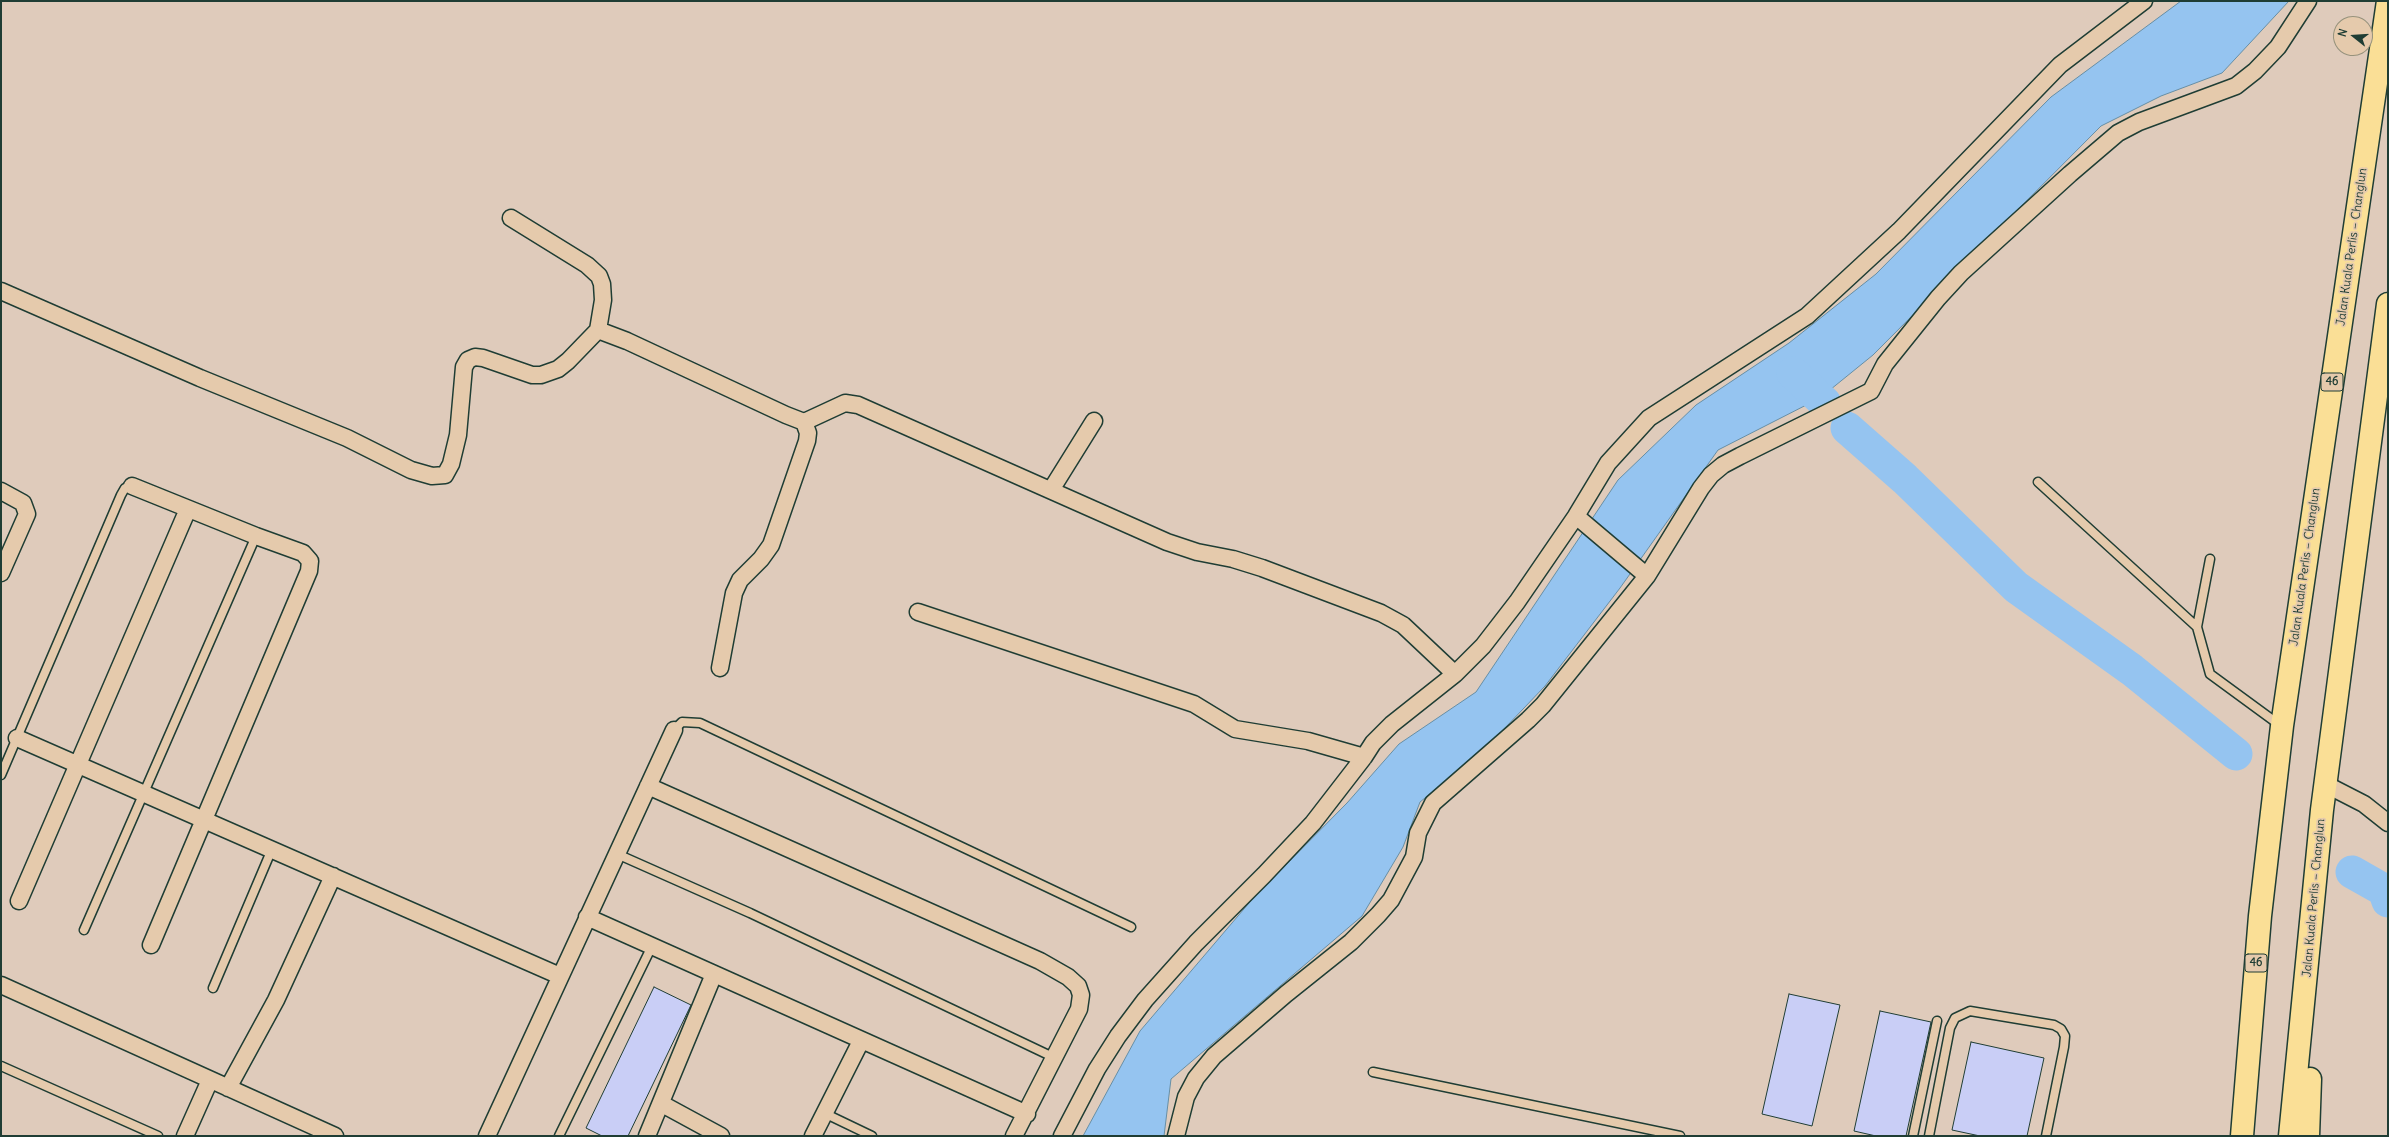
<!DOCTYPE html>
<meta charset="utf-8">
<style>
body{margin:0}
#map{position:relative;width:2389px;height:1137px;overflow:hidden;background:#dfcbbb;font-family:Delius,sans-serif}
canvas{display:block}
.frame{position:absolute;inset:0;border:2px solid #1f3d34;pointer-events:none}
.north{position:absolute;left:2333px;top:16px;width:40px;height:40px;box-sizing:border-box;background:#e5caac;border:1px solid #96927c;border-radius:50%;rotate:287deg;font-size:11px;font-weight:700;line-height:16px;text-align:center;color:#1f3d34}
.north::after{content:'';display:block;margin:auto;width:14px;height:18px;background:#1f3d34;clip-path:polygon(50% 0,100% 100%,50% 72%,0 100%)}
</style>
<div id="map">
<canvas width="2389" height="1137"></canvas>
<div class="frame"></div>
<div class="north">N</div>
</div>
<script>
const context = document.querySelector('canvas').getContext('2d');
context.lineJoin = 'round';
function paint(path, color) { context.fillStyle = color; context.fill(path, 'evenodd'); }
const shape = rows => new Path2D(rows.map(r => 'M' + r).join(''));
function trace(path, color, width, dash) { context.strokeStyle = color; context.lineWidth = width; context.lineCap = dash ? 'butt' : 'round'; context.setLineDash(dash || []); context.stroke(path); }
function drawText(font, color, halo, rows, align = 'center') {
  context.font = font + ' Delius,sans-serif'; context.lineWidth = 3.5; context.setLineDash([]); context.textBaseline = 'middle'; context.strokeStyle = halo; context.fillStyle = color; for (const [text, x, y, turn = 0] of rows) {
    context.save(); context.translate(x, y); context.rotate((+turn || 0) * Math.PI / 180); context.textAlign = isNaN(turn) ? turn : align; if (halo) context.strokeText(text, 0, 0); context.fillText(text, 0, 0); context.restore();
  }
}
const water = shape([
 [2181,1,2289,1,2222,73,2161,96,2101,126,1873,355,1820,398,1718,450,1620,588,1545,686,1481,753,1420,802,1403,847,1362,916,1171,1079,1164,1136,1083,1136,1140,1031,1255,896,1347,803,1399,744,1476,692,1618,480,1696,405,1789,343,1876,274,2051,97,2181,1]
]);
paint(water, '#95c4f0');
trace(water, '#668ea5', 1);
trace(shape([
 [1793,373,1825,403],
 [1847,428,1905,479,2016,587,2132,670,2236,754],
 [2352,872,2384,890,2388,901]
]), '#95c4f0', 33);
const building = shape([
 [654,987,691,1005,628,1136,602,1136,586,1128,654,987],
 [1789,994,1840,1005,1812,1126,1762,1114,1789,994],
 [1880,1011,1931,1022,1906,1136,1876,1136,1854,1131,1880,1011],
 [1971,1042,2044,1058,2027,1136,1980,1136,1952,1130,1971,1042]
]);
paint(building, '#c9cef6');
trace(building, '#1f3d34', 1);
const service = shape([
 [2038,482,2197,627],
 [2210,559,2197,627,2210,674,2281,726],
 [674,730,682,722,700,723,1131,927],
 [1,775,121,495,125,488,132,486],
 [617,854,750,913,1055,1058],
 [84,930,256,536],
 [213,988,272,849],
 [1,1066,158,1136],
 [1373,1072,1680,1136],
 [824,1113,872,1136],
 [559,1136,652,946],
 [1913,1136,1937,1021],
 [1929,1136,1950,1028,1955,1018,1970,1011,2054,1025,2061,1029,2065,1036,2064,1047,2046,1136]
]);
const minor = shape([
 [511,218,587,265,599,276,602,284,603,300,598,330],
 [1,291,200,378,347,438,411,470,432,476,445,475,451,464,458,435,464,367,468,360,475,357,483,358,532,375,541,375,558,369,568,361,598,330,627,341,786,415,804,422,845,403,858,405,1167,542,1197,552,1233,559,1262,568,1381,613,1403,625,1455,674],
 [132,486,256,536,303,553,310,561,309,571,151,945],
 [1051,490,1094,421],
 [1,491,23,503,27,514,1,573],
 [1576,516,1647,576],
 [918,612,1194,704,1235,729,1308,741,1364,757],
 [720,668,734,593,740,580,761,559,771,545,807,441,808,433,804,422],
 [17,738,560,976],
 [2325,784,2364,804,2388,823],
 [648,786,1040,961,1068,977,1078,986,1081,995,1079,1009,1014,1136],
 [19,901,188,509],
 [587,917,1027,1114],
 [1,985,335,1136],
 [228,1088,276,1000,333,876],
 [662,1104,721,1136],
 [185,1136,210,1080],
 [487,1136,674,730],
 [647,1136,714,974],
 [813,1136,861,1041],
 [1062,1136,1097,1069,1118,1036,1145,1000,1196,943,1264,875,1313,823,1364,757,1373,743,1392,724,1455,674,1483,646,1517,602,1576,516,1608,463,1649,418,1807,316,1899,231,2060,65,2144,1],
 [1176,1136,1186,1097,1196,1078,1214,1056,1286,994,1351,942,1378,915,1391,900,1414,857,1418,833,1433,803,1528,720,1543,705,1647,576,1701,488,1711,475,1723,465,1740,456,1871,391,1885,364,1938,298,1961,273,2070,174,2118,133,2139,122,2236,86,2255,71,2278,47,2308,1]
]);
const trunk = shape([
 [2242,1136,2260,916,2282,726,2388,1],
 [2290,1136,2322,810,2388,304],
 [2308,1136,2310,1079]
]);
trace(service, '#1f3d34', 11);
trace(minor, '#1f3d34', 19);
trace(trunk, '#1f3d34', 25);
trace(service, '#e5caac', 8);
trace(minor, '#e5caac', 16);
trace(trunk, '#fadf96', 22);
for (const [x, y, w] of [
 [2332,382,22],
 [2256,963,22]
]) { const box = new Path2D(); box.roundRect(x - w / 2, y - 9, w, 18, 3); context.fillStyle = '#e5caac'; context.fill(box); trace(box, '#1f3d34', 1); }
drawText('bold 11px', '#1f3d34', null, [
 ["46",2332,382],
 ["46",2256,963]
]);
drawText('12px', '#1f3d34', '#e5caac', [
 ["Jalan Kuala Perlis – Changlun",2352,247,-82],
 ["Jalan Kuala Perlis – Changlun",2305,567,-82],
 ["Jalan Kuala Perlis – Changlun",2314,898,-85]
]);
</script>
